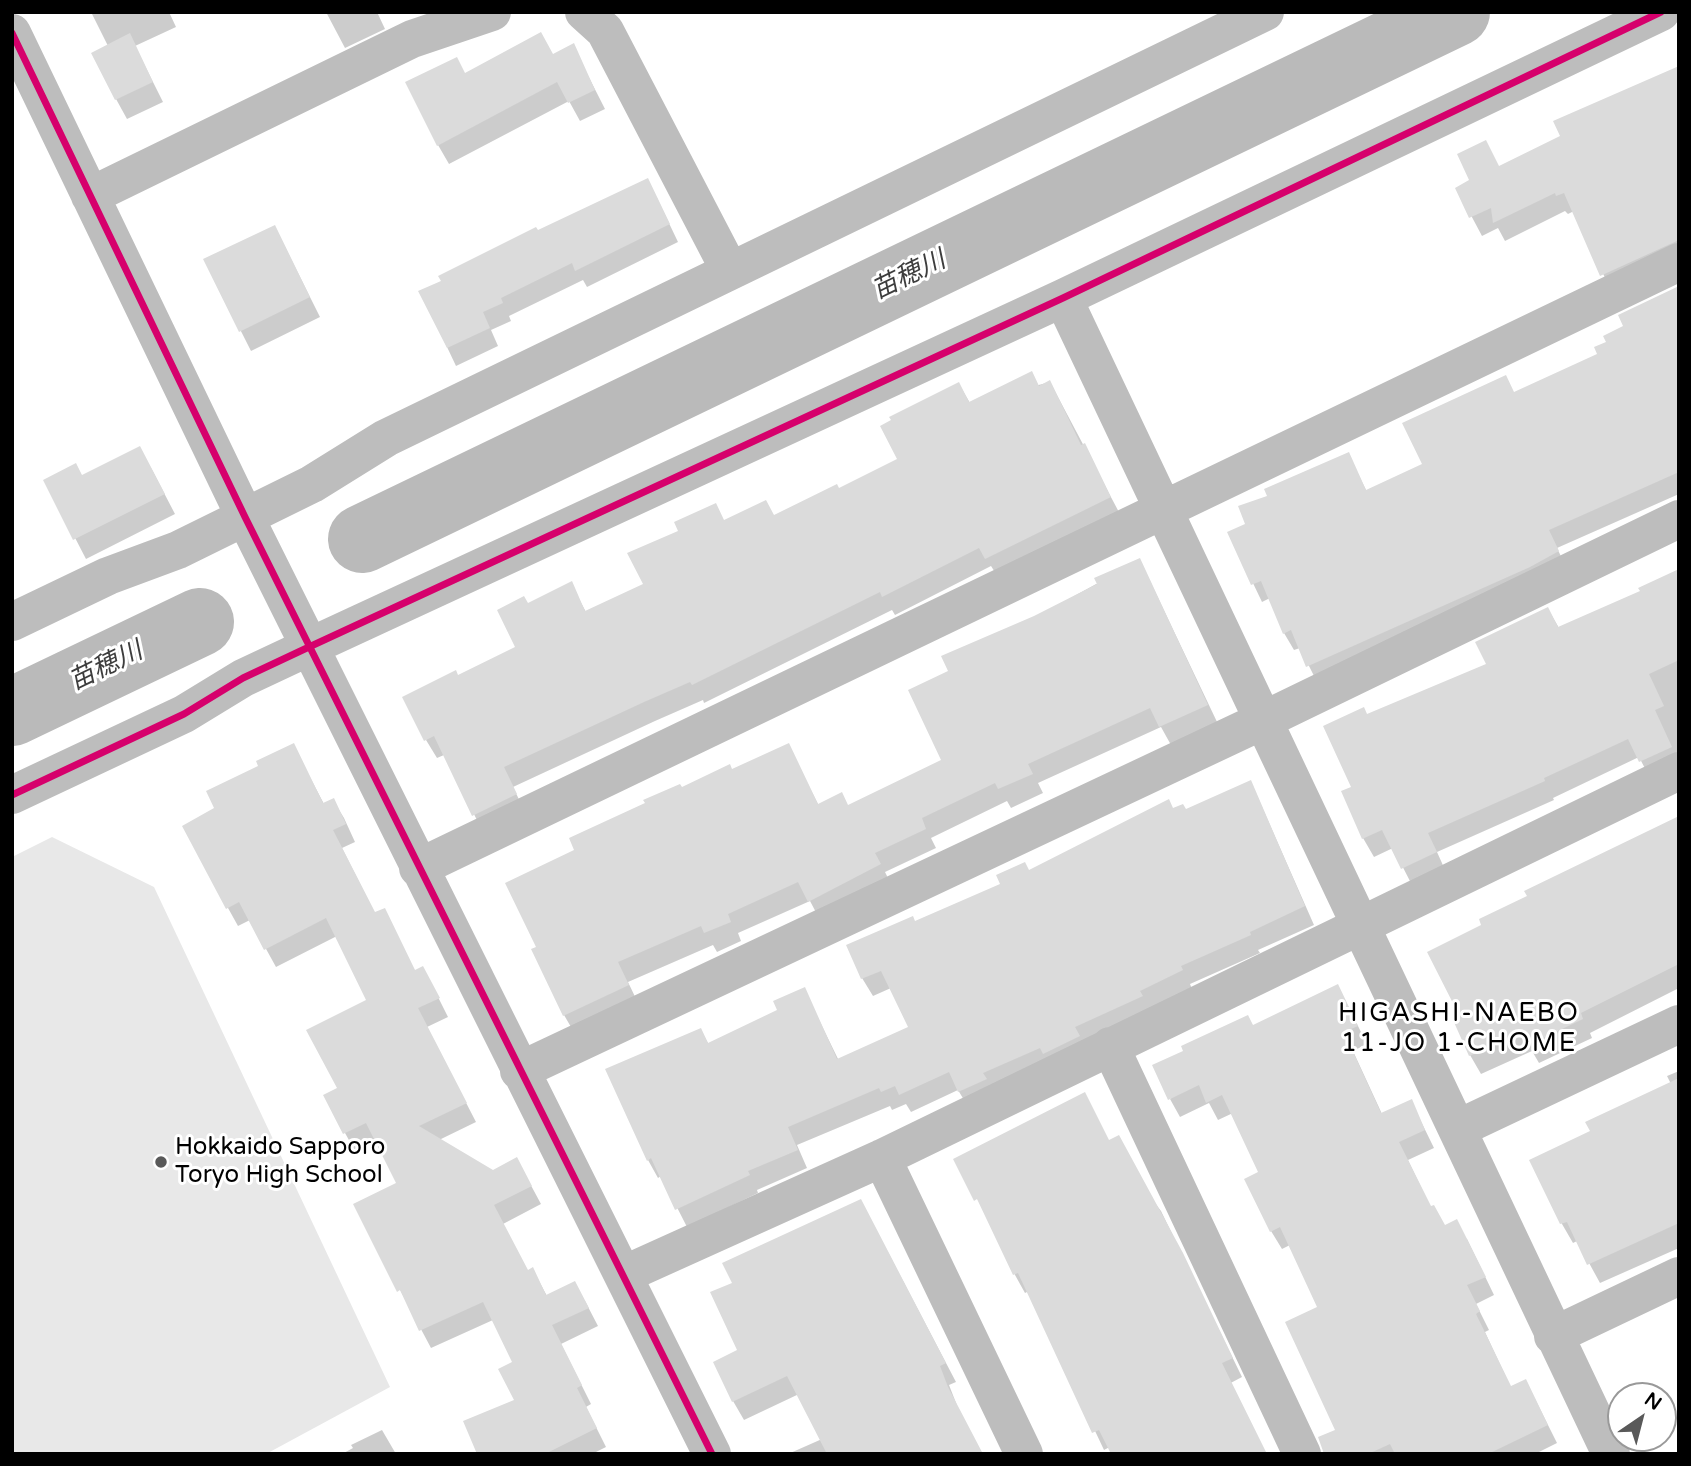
<!DOCTYPE html>
<meta charset="utf-8">
<style>
body{margin:0}
#map{position:relative;width:1691px;height:1466px;overflow:hidden;background:#fff;font-family:"Varela Round",sans-serif}
canvas{display:block}
.frame{position:absolute;inset:0;border:14px solid #000;pointer-events:none}
.north{position:absolute;left:1607px;top:1382px;width:70px;height:70px;box-sizing:border-box;background:#fff;border:2px solid #999;border-radius:50%;rotate:35deg;font-size:19px;font-weight:700;line-height:28px;text-align:center;color:#000}
.north::after{content:'';display:block;margin:auto;width:24px;height:32px;background:#595959;clip-path:polygon(50% 0,100% 100%,50% 72%,0 100%)}
</style>
<div id="map">
<canvas width="1691" height="1466"></canvas>
<div class="frame"></div>
<div class="north">N</div>
</div>
<script>
const context = document.querySelector('canvas').getContext('2d');
context.lineJoin = 'round';
function paint(path, color) { context.fillStyle = color; context.fill(path, 'evenodd'); }
const shape = rows => new Path2D(rows.map(r => 'M' + r).join(''));
function trace(path, color, width, dash) { context.strokeStyle = color; context.lineWidth = width; context.lineCap = dash ? 'butt' : 'round'; context.setLineDash(dash || []); context.stroke(path); }
function drawText(font, color, halo, rows, align = 'center') {
  context.font = font + ' "Varela Round","Noto Sans JP",sans-serif'; context.lineWidth = 6; context.setLineDash([]); context.textBaseline = 'middle'; context.strokeStyle = halo; context.fillStyle = color; for (const [text, x, y, turn = 0] of rows) {
    context.save(); context.translate(x, y); context.rotate((+turn || 0) * Math.PI / 180); context.textAlign = isNaN(turn) ? turn : align; if (halo) context.strokeText(text, 0, 0); context.fillText(text, 0, 0); context.restore();
  }
}
paint(shape([
 [52,837,154,887,390,1387,266,1454,12,1454,12,857]
]), '#e8e8e8');
paint(shape([
 [91,12,169,12,176,27,135,46,163,102,127,119,116,99,108,46],
 [326,12,377,12,385,29,345,48],
 [573,46,605,109,580,121,569,101,449,164,438,145,465,75,553,56],
 [1679,67,1679,262,1612,293,1574,211,1568,214,1565,211,1505,241,1498,228,1482,236,1457,189,1562,136],
 [657,198,678,242,587,287,583,280,509,316,511,321,491,330,498,346,456,366,421,292,537,232],
 [285,247,320,317,251,351,205,260],
 [1679,288,1679,494,1557,548,1567,569,1318,684,1300,648,1294,650,1284,633,1270,598,1262,602,1229,533,1247,525,1269,497,1348,454,1367,492,1425,465,1515,394,1600,355,1625,326],
 [1050,382,1121,516,998,577,991,566,895,615,892,610,704,703,703,700,655,721,513,787,526,814,484,834,444,755,437,758,426,740,458,677,517,647,527,605,571,584,586,612,645,585,725,522,774,517,839,491,899,460,959,384,970,403],
 [151,468,175,514,86,559,45,480],
 [1140,560,1218,724,1171,745,1161,727,1038,783,1043,793,1011,808,1007,801,931,838,936,848,885,872,891,884,820,920,810,901,738,933,741,941,717,952,713,945,628,982,639,1005,575,1034,564,1015,538,948,577,851,681,789,732,772,788,745,819,806,848,806,943,761,950,671,1034,618],
 [1679,571,1679,755,1651,780,1639,757,1553,798,1554,800,1437,852,1446,872,1413,887,1393,848,1374,857,1363,838,1354,787,1367,716,1488,665,1548,609,1559,628,1642,592],
 [293,745,324,804,333,800,344,818,355,842,342,848,375,914,416,972,433,987,448,1017,427,1027,476,1122,439,1140,493,1172,527,1178,541,1204,503,1224,528,1272,533,1270,547,1296,585,1301,598,1326,561,1344,591,1404,586,1407,606,1447,592,1454,479,1454,516,1401,514,1363,493,1320,431,1348,355,1205,398,1184,377,1140,355,1151,345,1133,339,1089,368,1001,337,936,276,967,250,920,238,926,228,908,216,809,261,767],
 [1251,782,1314,925,1258,950,1260,953,1190,984,1192,989,970,1110,958,1090,911,1112,906,1104,892,1110,890,1106,797,1145,807,1168,757,1190,758,1193,687,1227,661,1176,658,1178,648,1160,701,1030,709,1045,779,1011,804,989,839,1061,911,1027,891,988,873,996,862,978,915,923,1173,810,1185,811],
 [1679,818,1679,988,1590,1033,1592,1038,1539,1063,1532,1051,1481,1074,1470,1055,1462,1018,1484,926],
 [1347,1004,1367,1044,1353,1051,1382,1114,1411,1101,1434,1148,1408,1160,1431,1208,1445,1227,1467,1239,1494,1295,1476,1304,1489,1330,1485,1332,1511,1388,1535,1399,1557,1443,1535,1454,1343,1454,1320,1307,1290,1245,1282,1249,1271,1231,1261,1173,1233,1113,1218,1120,1209,1103,1180,1117,1170,1099,1253,1027],
 [1679,1071,1679,1248,1600,1283,1577,1241,1573,1243,1562,1224,1532,1161,1592,1132,1671,1084,1667,1076],
 [1109,1142,1161,1211,1242,1377,1104,1450,1029,1291,1025,1293,1015,1275,988,1217,955,1160],
 [871,1220,956,1382,949,1385,958,1408,982,1454,788,1454,822,1439,799,1394,744,1420,733,1401,740,1351],
 [382,1430,396,1454,342,1454,353,1448,351,1445]
]), '#0003');
trace(shape([
 [362,539,1456,12],
 [12,712,200,622]
]), '#bababa', 68);
paint(shape([
 [541,32,553,54,574,43,595,90,568,103,557,82,437,146,405,82,457,57,465,73],
 [130,33,153,82,115,100,91,53],
 [1679,66,1679,240,1600,276,1564,193,1556,196,1555,193,1493,223,1491,208,1469,218,1455,188,1469,180,1457,154,1486,140,1499,166,1560,136,1553,121],
 [648,178,670,224,575,271,572,263,501,298,503,303,483,312,490,328,447,348,418,291,441,281,438,276,536,227,538,230],
 [275,225,310,297,239,332,203,259],
 [1679,286,1679,472,1549,530,1559,551,1530,567,1306,667,1291,630,1283,634,1261,581,1251,585,1227,532,1245,524,1238,506,1267,496,1264,489,1349,452,1366,490,1422,464,1402,423,1506,375,1514,392,1597,354,1594,347,1606,342,1603,336,1623,326,1618,315],
 [1032,371,1039,386,1050,380,1081,445,1085,443,1111,497,985,559,979,548,882,597,880,592,692,685,690,682,644,702,504,767,517,794,472,816,434,736,424,741,402,697,456,670,458,675,515,647,497,610,524,596,528,603,572,581,585,611,643,584,627,553,678,531,674,522,716,503,724,520,766,500,774,515,837,484,839,488,897,459,880,426,891,420,889,417,959,382,969,402],
 [140,446,165,494,73,540,43,480,76,463,82,475],
 [1140,558,1208,705,1159,727,1150,708,1028,764,1033,774,998,789,995,783,922,818,926,829,875,853,881,864,808,902,798,882,728,914,731,922,704,933,701,926,618,962,629,985,563,1016,531,949,536,947,505,883,574,850,569,838,645,803,643,800,680,784,682,787,730,764,732,769,789,743,818,804,842,792,848,805,941,760,908,690,948,671,941,656,1034,616,1097,584,1094,578],
 [1679,569,1679,660,1649,674,1664,706,1655,710,1672,747,1639,762,1628,739,1544,778,1545,781,1428,833,1437,852,1401,869,1382,830,1362,839,1341,791,1351,787,1323,726,1364,707,1367,714,1486,664,1475,642,1548,607,1558,627,1640,591,1638,588],
 [294,743,323,803,334,798,346,824,333,830,375,912,385,908,415,970,423,966,440,998,418,1008,467,1103,419,1126,493,1170,517,1157,532,1186,494,1205,528,1270,533,1267,546,1295,575,1281,589,1308,552,1325,582,1385,577,1388,597,1428,545,1454,477,1454,463,1421,514,1400,498,1369,512,1362,483,1302,419,1331,400,1290,397,1292,353,1204,396,1183,366,1123,343,1134,323,1095,337,1088,306,1030,366,1000,326,918,264,950,239,902,226,909,182,826,214,808,206,791,258,766,256,761],
 [1251,780,1305,906,1250,932,1251,935,1181,966,1183,970,1140,991,1143,996,1075,1027,1080,1036,1043,1054,1040,1048,983,1073,987,1079,958,1092,949,1072,899,1095,895,1086,881,1092,879,1088,788,1127,798,1150,748,1171,750,1175,675,1210,651,1158,647,1161,605,1069,701,1028,708,1043,777,1010,773,1001,805,987,837,1059,908,1027,881,971,861,979,846,945,913,916,915,921,1000,884,996,875,1025,862,1029,870,1169,799,1173,808,1183,804,1186,809],
 [1679,816,1679,964,1581,1013,1583,1019,1526,1046,1522,1033,1469,1056,1453,1020,1460,1017,1427,952,1481,925,1479,919,1527,896,1524,891],
 [1338,984,1358,1026,1344,1032,1381,1113,1412,1099,1425,1130,1399,1142,1431,1206,1434,1205,1445,1225,1457,1219,1486,1277,1467,1285,1480,1311,1476,1314,1511,1386,1526,1379,1548,1425,1488,1454,1395,1454,1390,1444,1368,1454,1324,1454,1318,1437,1335,1430,1285,1322,1317,1307,1280,1227,1270,1232,1244,1179,1258,1172,1222,1095,1206,1103,1199,1085,1168,1100,1152,1065,1183,1051,1181,1046,1248,1015,1253,1025],
 [1679,1078,1679,1223,1587,1265,1567,1222,1560,1224,1529,1160,1590,1131,1585,1122],
 [1085,1092,1109,1140,1119,1135,1183,1253,1233,1358,1222,1363,1267,1454,1111,1454,1099,1430,1092,1433,1018,1273,1013,1275,977,1199,974,1201,953,1159],
 [861,1199,946,1363,940,1366,948,1387,983,1454,827,1454,787,1376,732,1402,713,1362,737,1350,710,1292,732,1283,722,1263]
]), '#dbdbdb');
trace(shape([
 [584,12,605,31,730,271],
 [12,33,245,517,712,1454],
 [90,196,412,39,492,12],
 [1063,298,1611,1454],
 [12,622,108,576,178,550,312,484,386,438,1265,12],
 [12,795,184,714,243,678,309,647,1063,298,1661,12],
 [418,868,1679,262],
 [1110,1046,1302,1454],
 [519,1071,1264,720,1679,519],
 [1457,1129,1679,1024],
 [882,1158,1024,1454],
 [625,1274,882,1158,1679,771],
 [1553,1336,1679,1276]
]), '#bdbdbd', 38);
trace(shape([
 [12,33,245,517,712,1454],
 [12,795,184,714,243,678,309,647,1063,298,1661,12]
]), '#d6006c', 7);
for (const [x, y, r, color] of [
 [161,1162,7,"#595959"]
]) { const dot = new Path2D(); dot.arc(x, y, r, 0, 2 * Math.PI); context.fillStyle = color; context.fill(dot); trace(dot, '#fff', 2.5); }
drawText('24px', '#000', '#fff', [
 ["Hokkaido Sapporo",175,1148],
 ["Toryo High School",175,1176]
], 'left');
drawText('italic 26px', '#3d3d3d', '#fff', [
 ["苗穂川",909,276,-26],
 ["苗穂川",106,667,-26]
]);
context.letterSpacing = '2px';
drawText('26px', '#000', '#fff', [
 ["HIGASHI-NAEBO",1459,1014],
 ["11-JO 1-CHOME",1459,1044]
]);
context.letterSpacing = '0px';
</script>
